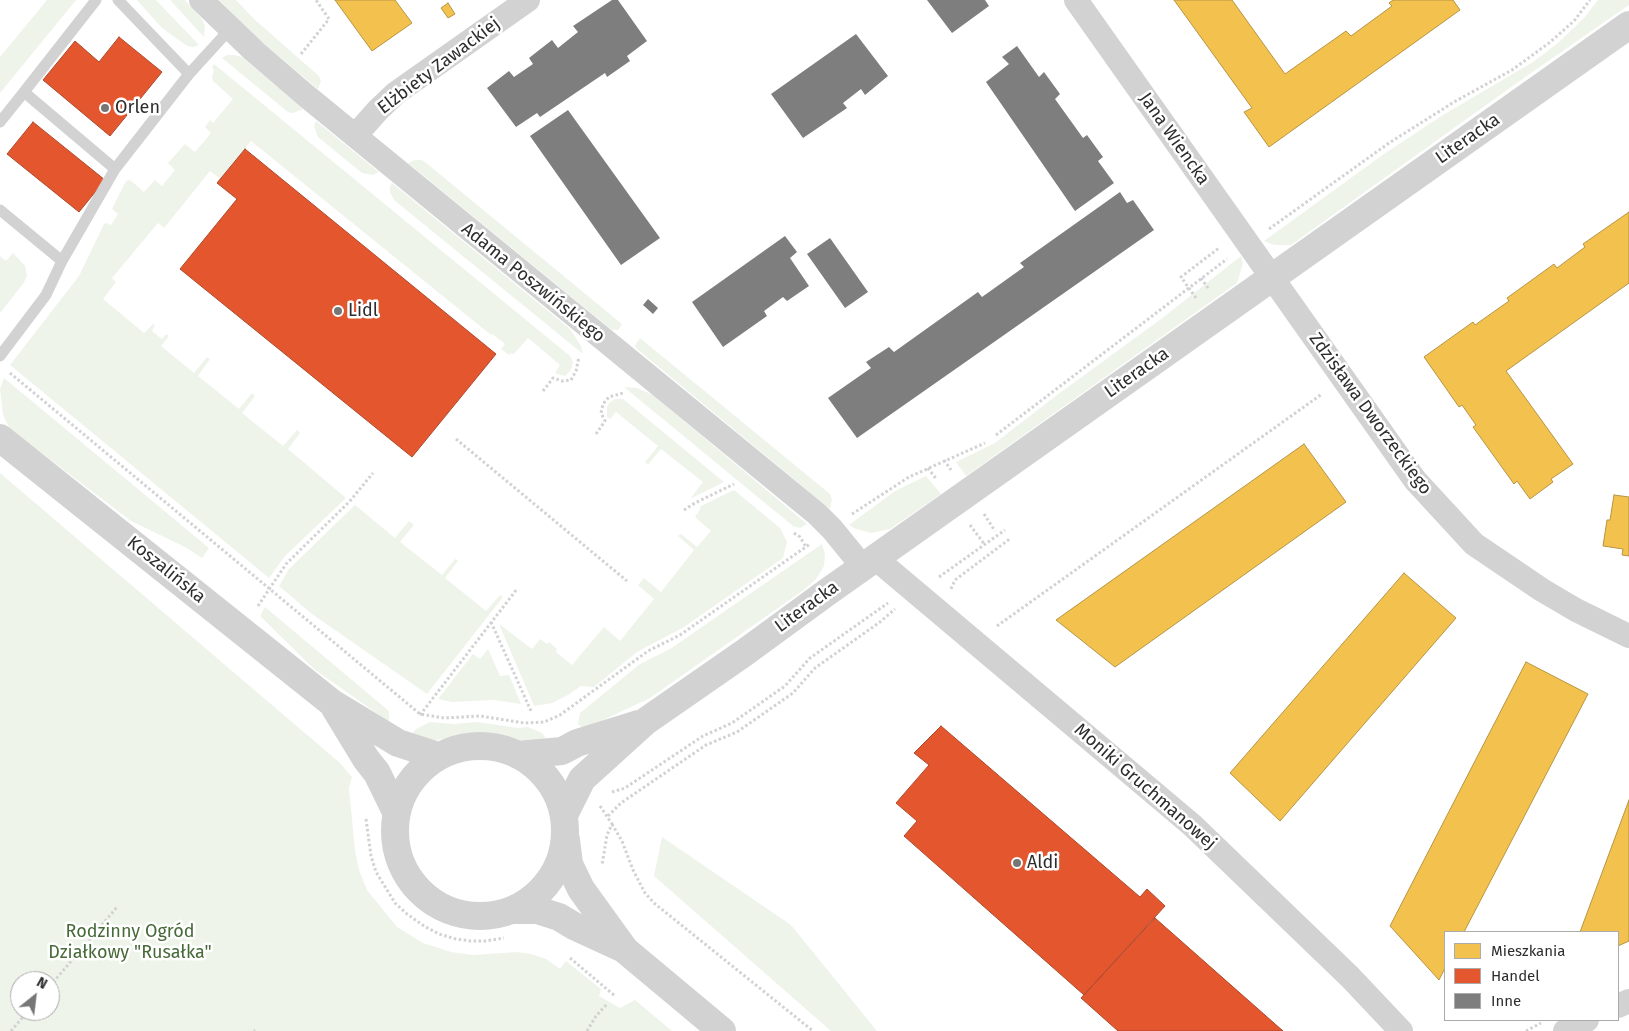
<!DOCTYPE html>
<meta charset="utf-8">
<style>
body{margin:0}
#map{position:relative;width:1629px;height:1031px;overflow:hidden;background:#fff;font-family:"Fira Sans",sans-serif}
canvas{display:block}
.legend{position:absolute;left:1444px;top:931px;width:175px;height:90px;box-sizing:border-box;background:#fff;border:1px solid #ababab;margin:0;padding:6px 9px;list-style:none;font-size:15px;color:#2d2d2d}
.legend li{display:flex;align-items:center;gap:10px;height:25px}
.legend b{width:25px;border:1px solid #ababab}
.north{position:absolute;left:10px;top:971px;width:50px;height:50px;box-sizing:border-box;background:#fff;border:1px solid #ababab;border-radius:50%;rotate:29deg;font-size:14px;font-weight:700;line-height:20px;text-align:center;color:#2d2d2d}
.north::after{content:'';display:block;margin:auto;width:18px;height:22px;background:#767676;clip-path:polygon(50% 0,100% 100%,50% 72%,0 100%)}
</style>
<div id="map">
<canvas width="1629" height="1031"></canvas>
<ul class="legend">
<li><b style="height:14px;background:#f2c14e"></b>Mieszkania</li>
<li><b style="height:14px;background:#e4572e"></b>Handel</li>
<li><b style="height:14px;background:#7e7e7e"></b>Inne</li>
</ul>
<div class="north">N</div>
</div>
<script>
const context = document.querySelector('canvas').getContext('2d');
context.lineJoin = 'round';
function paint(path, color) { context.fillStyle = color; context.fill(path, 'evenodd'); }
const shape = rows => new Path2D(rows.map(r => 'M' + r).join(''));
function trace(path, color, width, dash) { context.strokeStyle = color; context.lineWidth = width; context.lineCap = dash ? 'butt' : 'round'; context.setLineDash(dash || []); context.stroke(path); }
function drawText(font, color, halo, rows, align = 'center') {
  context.font = font + ' "Fira Sans",sans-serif'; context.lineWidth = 5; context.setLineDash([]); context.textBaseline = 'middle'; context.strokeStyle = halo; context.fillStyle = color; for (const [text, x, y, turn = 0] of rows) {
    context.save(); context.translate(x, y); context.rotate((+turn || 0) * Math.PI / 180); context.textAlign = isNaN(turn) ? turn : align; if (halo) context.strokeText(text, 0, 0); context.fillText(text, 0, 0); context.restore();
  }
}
paint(shape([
 [47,0,76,0,0,93,0,57],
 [137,0,156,0,199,45,193,47,187,46,162,28],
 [170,0,185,0,202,19,205,26,204,37],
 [219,0,236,0,254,19,319,76,321,81,318,89,258,39],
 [1598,0,1629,0,1629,5,1521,80,1291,245,1274,245,1264,241,1384,154,1443,115,1533,62,1558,43,1584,18],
 [227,55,234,55,242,57,303,109,293,113,288,112,222,58],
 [214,64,570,356,573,362,571,370,565,376,557,374,555,373,560,365,528,338,514,354,511,353,509,355,501,349,505,344,492,334,491,335,251,141,220,179,210,171,164,228,158,223,112,278,116,282,103,299,144,333,153,324,155,325,152,331,162,339,166,334,169,336,161,346,194,373,207,357,210,359,198,376,239,409,252,393,255,396,242,413,283,446,297,430,300,433,288,449,346,498,285,556,269,578,10,365,79,276,104,224,107,223,111,225,118,214,112,209,126,181,130,180,144,192,155,180,162,186,175,170,168,163,185,144,195,152,211,133,205,127,210,120,213,123,233,99,213,81,212,77,214,70,212,67],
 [316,121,379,172,373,175,362,173,318,137,314,126],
 [415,160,421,160,425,162,622,324,618,330,612,330,408,163],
 [392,183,570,329,581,346,583,354,394,200,390,192,390,187],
 [13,253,25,266,27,276,23,284,0,313,0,256,6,261],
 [1241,256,1243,263,1237,283,966,476,956,462,995,443,1057,395,1161,319],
 [640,338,830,494,832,499,830,509,637,349,635,345],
 [4,378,209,548,202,558,185,547,131,521,10,429,3,415,0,389],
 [624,387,637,388,653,395,807,524,800,528,793,526],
 [615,399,623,399,724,482,690,499,703,482,661,449,648,465,645,462,658,446,616,412,610,419,607,417,607,407,609,403],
 [0,473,340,763,352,777,349,788,355,851,359,870,367,890,397,927,423,943,451,952,473,955,518,952,531,954,546,959,560,969,566,961,601,989,599,996,620,1008,635,1000,672,1031,0,1031],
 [20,981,50,981,50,1011,20,1011],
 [926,476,941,494,890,529,871,533,856,529,849,525,895,491],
 [734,490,780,528,787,542,783,558,684,627,637,652,594,687,581,686,568,695,552,703,534,706,499,624,532,649,540,639,547,644,549,642,557,649,556,652,572,665,604,627,620,641,654,599,638,585,644,578,661,592,694,550,678,536,681,534,697,547,711,531,695,517,701,508,699,507],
 [355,505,395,538,409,521,414,525,400,542,442,575,455,559,458,561,445,578,486,611,500,595,503,597,427,694,312,614,279,586,289,569],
 [822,544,825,554,824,566,816,579,805,589,650,698,584,729,578,724,580,713,640,664,670,649],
 [265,607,389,711,389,722,314,669,260,616],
 [488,649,500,676,509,675,521,704,494,700,452,702,438,699,473,654,480,659],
 [430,722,454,724,477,722,518,728,528,727,542,733,549,743,521,743,506,738,484,734,465,734,433,741,410,736,416,729],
 [662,837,791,925,877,1031,831,1031,654,876]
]), '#eef4ea');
const homes = shape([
 [335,0,395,0,412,23,372,51,335,0],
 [1174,0,1232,0,1285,74,1346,31,1351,36,1392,6,1389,3,1393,0,1453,0,1460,10,1269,147,1244,112,1252,108,1174,0],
 [448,3,455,14,448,18,441,8,448,3],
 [1629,212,1629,283,1506,371,1573,464,1551,479,1553,482,1530,499,1517,481,1514,484,1473,427,1476,425,1462,405,1459,407,1424,357,1473,322,1475,325,1509,301,1507,298,1554,264,1557,268,1585,247,1583,244,1629,212],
 [1304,444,1346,502,1115,667,1056,620,1304,444],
 [1614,495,1629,497,1629,556,1622,555,1623,549,1603,546,1607,520,1610,520,1614,495],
 [1404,573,1456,618,1280,821,1230,773,1404,573],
 [1526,662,1588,694,1464,932,1445,932,1445,968,1439,980,1390,926,1526,662],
 [1629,800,1629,941,1618,946,1618,932,1580,932,1629,800]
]);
paint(homes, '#f2c14e');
trace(homes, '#b79544', 1);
const shops = shape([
 [119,37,162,72,110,136,43,80,75,41,99,62,119,37],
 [33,122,105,180,79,212,7,154,33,122],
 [245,149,496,354,412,457,180,269,237,199,217,183,245,149],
 [941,726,1140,897,1147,889,1165,906,1084,995,904,836,917,821,896,803,929,765,914,753,941,726],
 [1155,918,1283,1031,1118,1031,1081,998,1155,918]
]);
paint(shops, '#e4572e');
trace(shops, '#ad4a2e', 1);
paint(shape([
 [612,0,618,0,647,41,627,56,630,61,607,77,605,73,540,117,537,113,516,127,487,88,509,71,514,77,533,64,529,58,552,40,558,48,578,32,573,26],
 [927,0,985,0,989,6,952,33],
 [856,34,888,76,865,95,861,89,843,103,847,108,803,138,771,94],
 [1017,46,1039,77,1044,72,1060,94,1055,99,1083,138,1087,135,1103,157,1098,161,1114,183,1075,211,986,82,1009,64,1002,57],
 [568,110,660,238,621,265,530,136],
 [1120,192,1127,203,1133,200,1154,230,857,438,828,398,871,368,866,362,889,347,894,352,978,292,982,297,1024,267,1020,263],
 [785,236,797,252,790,258,809,286,787,301,783,297,764,311,767,316,723,347,692,302],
 [830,238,868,292,845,308,807,254],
 [648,299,658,308,653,314,643,305]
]), '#7e7e7e');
trace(shape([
 [301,54,329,19,316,0],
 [1269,229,1389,143,1454,102,1512,70,1549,43,1574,21,1590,0],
 [1201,278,1208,288],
 [1196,298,1181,277,1219,248],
 [10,373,420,714,444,718,480,716,524,723,544,722,560,715,648,651,680,635,810,544],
 [543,391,553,378,562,381,571,380,576,371,579,357],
 [596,434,605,421,601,413,603,404,609,397,623,393],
 [996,435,1227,259],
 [456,439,627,581],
 [944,460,951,470],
 [928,468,937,480],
 [684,510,695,503,734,484],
 [852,514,909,477,985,443],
 [984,514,995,531],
 [970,525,985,545],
 [794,533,800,537,806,547],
 [939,577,1005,530],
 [951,589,955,580,1011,538],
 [258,606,286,564,350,501,373,473],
 [491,622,531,711],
 [997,626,1322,394],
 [420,715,517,589],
 [612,792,625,788,703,736,732,723,785,686,810,658,888,603],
 [600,806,612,824,607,835,602,865],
 [608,816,621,803,706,745,737,732,793,693,815,668,880,622,895,609],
 [366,819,371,856,376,872,395,903,407,914,424,926,439,934,456,939,471,941,485,941,504,938],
 [612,824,622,841,633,870,645,893,654,903,813,1031],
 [570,958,615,996],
 [50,986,117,907],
 [11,1031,28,1011],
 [254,1031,255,1030],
 [587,1031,596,1016,607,1004],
 [1526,1031,1541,1023]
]), '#d2d2d2', 3, [2.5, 2.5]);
trace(shape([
 [189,74,230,29],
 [24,92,96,0],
 [0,122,24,92,115,169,62,261,46,295,0,356],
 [115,169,189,74,118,0],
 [0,210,62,261]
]), '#d2d2d2', 11);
trace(shape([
 [201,0,254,51,304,94,817,514,832,529,863,567],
 [1076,0,1415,480,1474,544,1542,590,1576,610,1629,636],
 [355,136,378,110,396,93,528,0],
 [875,558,1192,825,1350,977,1401,1031],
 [1618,1006,1629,1001],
 [1565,1031,1587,1020]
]), '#d2d2d2', 24);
trace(shape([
 [0,438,332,703,398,743,435,755],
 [335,708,366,759,377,773,395,810],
 '395 831a85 85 0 1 1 170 0a85 85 0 1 1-170 0Z',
 [518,755,562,751,577,743,638,724],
 [564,815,582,779,646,721,744,653,826,593,1629,25],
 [566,840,569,864,581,889,625,950,722,1031],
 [512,910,537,910,559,917,574,926,624,949]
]), '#d2d2d2', 28);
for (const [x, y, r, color] of [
 [105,108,5,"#767676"],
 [338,311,5,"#767676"],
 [1017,863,5,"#767676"]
]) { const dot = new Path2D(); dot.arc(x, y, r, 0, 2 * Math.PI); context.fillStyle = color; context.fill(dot); trace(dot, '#fff', 2); }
drawText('18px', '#2d2d2d', '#fff', [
 ["Elżbiety Zawackiej",439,66,-37],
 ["Jana Wiencka",1174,139,55],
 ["Literacka",1468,139,-35],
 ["Adama Poszwińskiego",533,283,39],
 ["Literacka",1137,373,-35],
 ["Zdzisława Dworzeckiego",1370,414,54],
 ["Koszalińska",166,570,39],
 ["Literacka",807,607,-36],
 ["Moniki Gruchmanowej",1145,787,41]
]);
drawText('18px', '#2d2d2d', '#fff', [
 ["Orlen",115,108],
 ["Lidl",348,311],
 ["Aldi",1027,863]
], 'left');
drawText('18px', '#476a38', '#fff', [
 ["Rodzinny Ogród",130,932],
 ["Działkowy \"Rusałka\"",130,953]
]);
</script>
